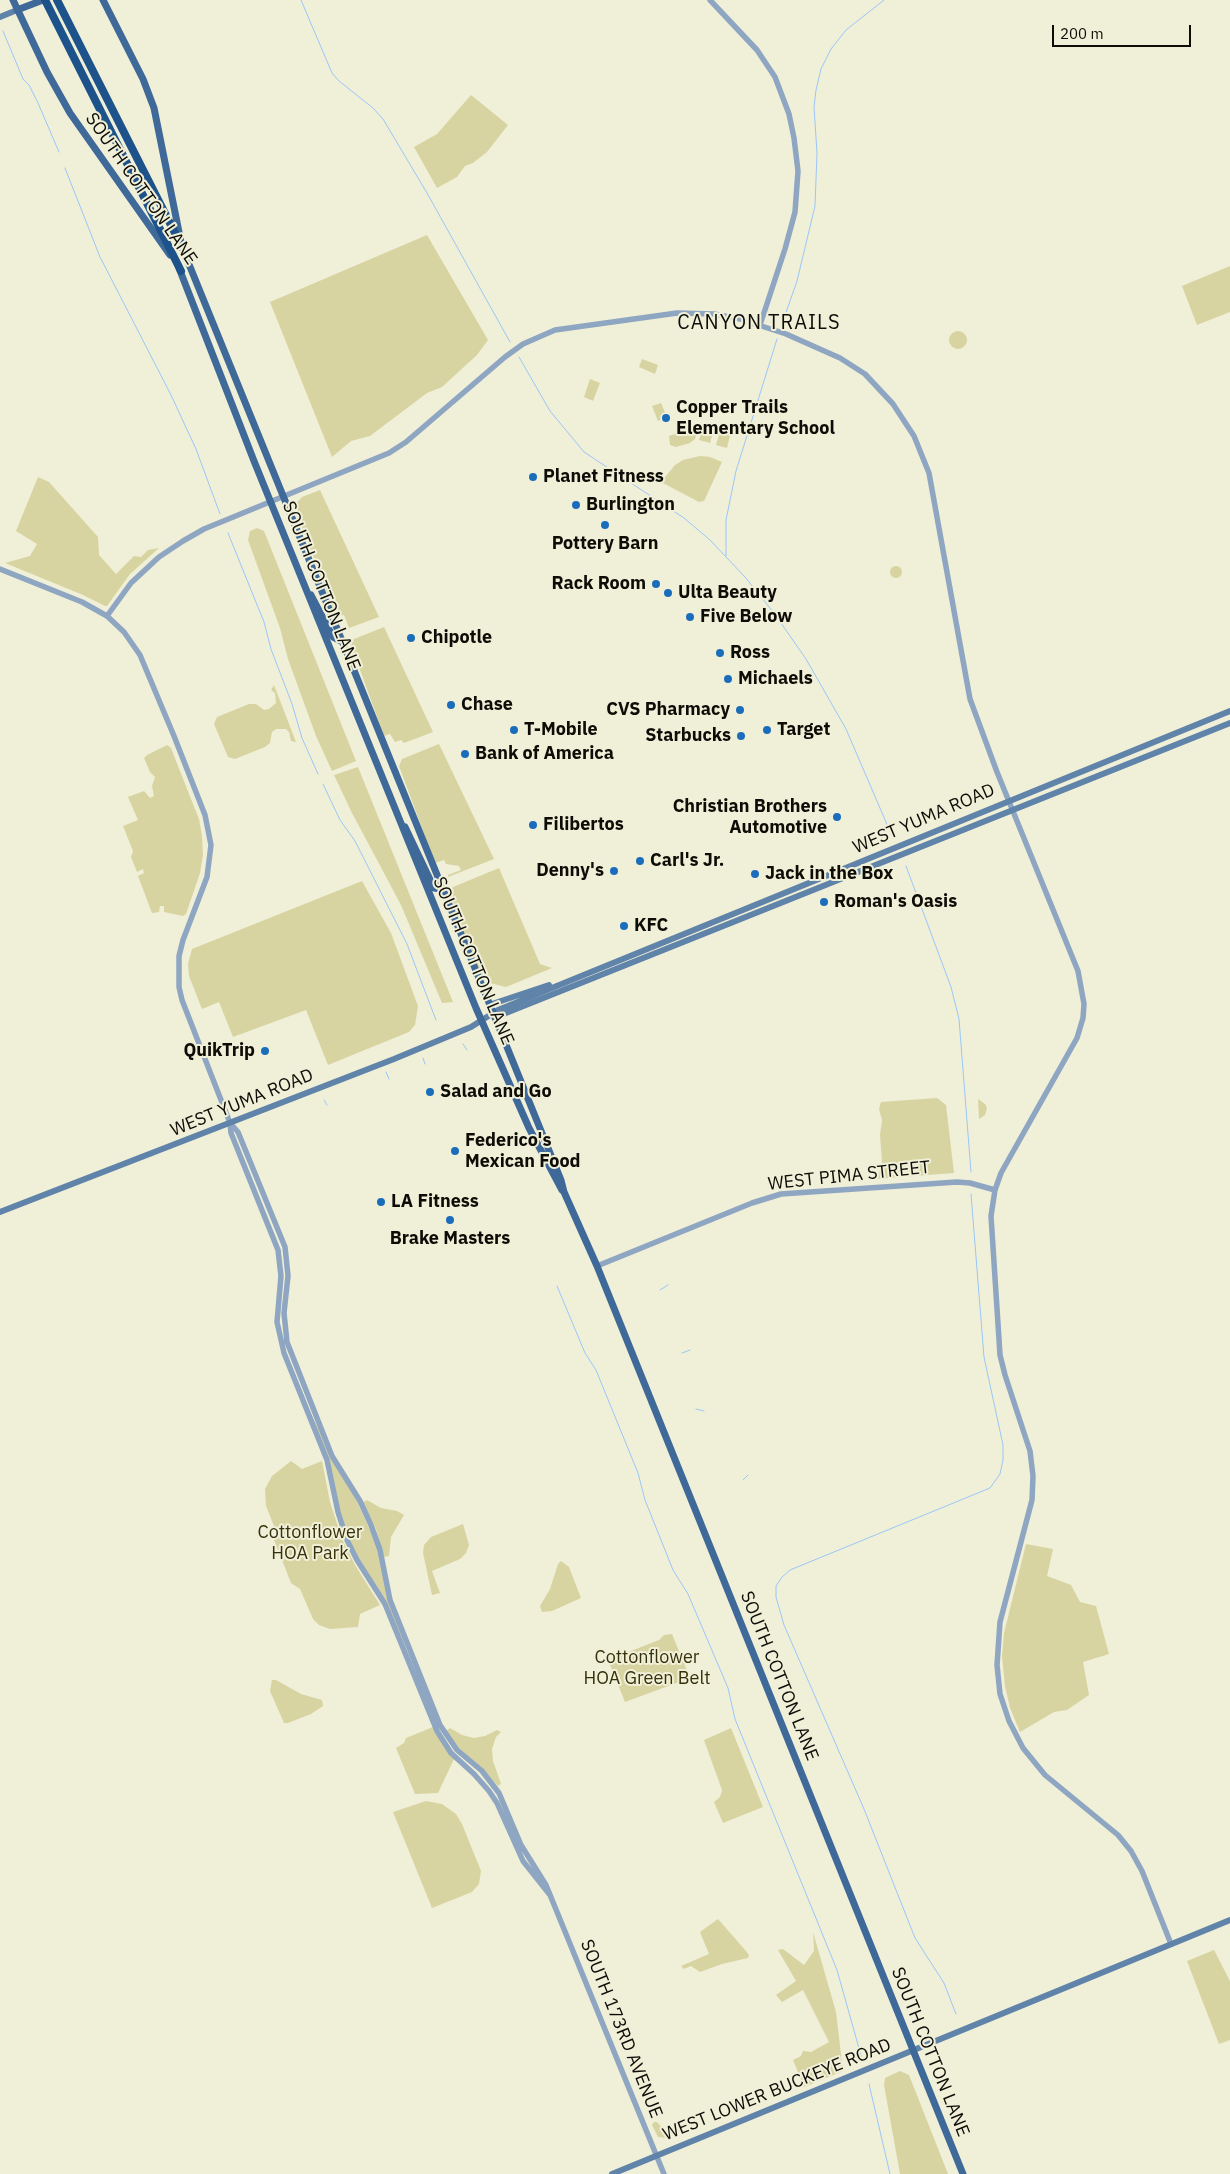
<!DOCTYPE html>
<style>
body{margin:0}
#map{position:relative;width:1230px;height:2174px;overflow:hidden;background:#f0efd8;font-family:"IBM Plex Sans",sans-serif}
canvas{display:block}
.scale{position:absolute;left:1052px;top:25px;width:139px;height:22px;box-sizing:border-box;border:2px solid #0d0c06;border-top:0;padding-left:6px;font-size:15px;line-height:18px;white-space:nowrap;color:#0d0c06;-webkit-text-stroke:4px #f0efd8;paint-order:stroke}
</style>
<div id="map">
<canvas width="1230" height="2174"></canvas>
<div class="scale">200 m</div>
</div>
<script>
const context = document.querySelector('canvas').getContext('2d');
context.lineJoin = 'round';
function paint(path, color) { context.fillStyle = color; context.fill(path, 'evenodd'); }
const shape = rows => new Path2D(rows.map(r => 'M' + r).join(''));
function trace(path, color, width, dash) { context.strokeStyle = color; context.lineWidth = width; context.lineCap = dash ? 'butt' : 'round'; context.setLineDash(dash || []); context.stroke(path); }
function drawText(font, color, halo, rows, align = 'center') {
  context.font = font + ' "IBM Plex Sans",sans-serif'; context.lineWidth = 4; context.setLineDash([]); context.textBaseline = 'middle'; context.strokeStyle = halo; context.fillStyle = color; for (const [text, x, y, turn = 0] of rows) {
    context.save(); context.translate(x, y); context.rotate((+turn || 0) * Math.PI / 180); context.textAlign = isNaN(turn) ? turn : align; if (halo) context.strokeText(text, 0, 0); context.fillText(text, 0, 0); context.restore();
  }
}
paint(shape([
 [471,95,508,125,487,152,473,163,465,166,457,177,437,188,414,147,437,134],
 [427,235,488,340,477,355,442,387,427,393,370,436,351,441,332,457,270,302],
 [1230,266,1230,312,1197,325,1182,286],
 '949 340a9 9 0 1 1 18 0a9 9 0 1 1-18 0Z',
 [642,359,658,365,655,374,639,367],
 [590,379,600,383,593,401,584,397],
 [661,403,667,417,658,421,652,406],
 [704,423,715,426,710,443,699,440],
 [721,428,731,431,727,448,716,445],
 [684,431,685,433,697,433,695,439,690,443,676,447,670,445,669,436],
 [700,456,710,457,722,462,704,501,699,502,661,482,675,465,683,460],
 [38,477,49,482,98,537,99,555,116,574,134,556,141,557,148,550,159,548,130,574,107,606,105,606,83,595,5,563,30,556,37,544,16,531],
 [320,490,379,617,349,628,344,615,336,616,294,506,302,497],
 [257,528,264,531,356,761,332,771,316,736,288,659,280,628,248,540,250,531],
 '890 572a6 6 0 1 1 12 0a6 6 0 1 1-12 0Z',
 [384,627,433,732,404,743,401,740,395,742,390,734,384,736,351,645,354,639],
 [274,685,296,742,291,741,289,732,286,729,276,729,272,732,270,743,265,747,235,759,228,757,214,724,217,717,249,704,256,704,264,710,269,709,276,703,275,693,271,690],
 [439,744,494,859,448,877,448,875,461,870,459,866,446,864,444,860,435,863,399,766,402,759],
 [167,745,171,748,189,794,199,819,202,836,203,855,200,873,186,914,183,916,164,912,164,906,160,906,159,912,152,913,138,876,144,873,143,869,137,872,131,857,133,851,123,826,138,820,128,797,144,791,150,798,154,796,152,786,155,777,150,772,144,758,147,755],
 [358,767,453,1002,442,1003,401,905,352,813,334,775],
 [499,868,540,964,552,968,506,987,490,983,480,975,450,894,453,887],
 [362,881,391,933,418,1006,415,1025,409,1032,328,1065,306,1010,233,1037,219,1002,202,1009,189,976,188,964,192,949],
 [937,1098,946,1105,954,1173,876,1179,882,1163,880,1135,882,1120,879,1109,881,1102],
 [978,1099,985,1104,987,1108,985,1115,979,1119],
 [311,1414,353,1493,375,1541,406,1647,349,1539],
 [291,1461,302,1469,322,1461,330,1502,342,1539,355,1565,380,1605,360,1614,358,1627,330,1629,319,1625,313,1619,300,1589,291,1583,274,1540,276,1531,266,1506,265,1489,272,1476],
 [367,1500,381,1508,397,1511,404,1515,391,1537,389,1556,384,1557,376,1529,363,1502],
 [463,1524,469,1545,466,1553,460,1559,432,1571,440,1593,432,1595,423,1553,424,1545,431,1537],
 [1026,1544,1053,1549,1047,1576,1071,1585,1080,1602,1096,1606,1109,1654,1083,1662,1089,1695,1067,1710,1054,1712,1020,1732,1010,1708,1005,1686,1002,1656,1004,1633],
 [561,1561,569,1567,581,1598,552,1611,542,1612,540,1606,550,1589,558,1564],
 [672,1634,688,1673,682,1681,625,1702,608,1660,659,1640,664,1635],
 [272,1680,276,1680,301,1694,322,1700,323,1706,311,1714,288,1723,284,1723,270,1691],
 [433,1727,454,1759,438,1793,415,1794,396,1748,404,1743,406,1738],
 [450,1728,462,1735,474,1738,485,1736,497,1730,501,1732,496,1737,492,1749,493,1761,501,1784,498,1786,482,1769,459,1749,446,1731],
 [731,1728,763,1807,723,1823,714,1802,720,1797,722,1790,704,1740],
 [426,1801,442,1804,456,1814,462,1824,481,1871,479,1884,472,1892,432,1908,393,1812],
 [718,1919,746,1951,749,1955,748,1958,722,1964,700,1972,691,1966,684,1969,681,1966,709,1954,700,1932],
 [813,1932,836,2012,843,2071,804,2087,793,2060,801,2056,803,2051,811,2052,829,2042,803,1990,782,2002,776,1995,796,1981,778,1950,783,1949,804,1965,814,1951],
 [1214,1950,1230,1981,1230,2040,1219,2044,1187,1961],
 [900,2071,909,2075,948,2174,900,2174,884,2085,885,2078],
 [654,2122,657,2122,664,2130,671,2131,679,2128,681,2131,667,2138,658,2137,652,2125]
]), '#d8d4a1');
trace(shape([
 [301,0,332,73,339,81,373,108,383,119,427,193,510,342],
 [3,31,23,79,29,85,38,103,59,152],
 [65,168,100,257,171,395,196,449,220,514],
 [782,324,797,281,815,206,817,153,814,107,816,90,821,69,831,49,846,30,884,0],
 [519,357,550,411,584,452,684,518,710,540,745,577,774,613,806,659,846,729,892,836],
 [228,533,264,622,271,649,292,704,302,738,318,774],
 [726,556,726,520,736,471,777,339],
 [323,784,340,820,355,841,407,944,436,1020],
 [906,866,951,987,959,1019,971,1172],
 [463,1044,467,1050],
 [423,1058,425,1064],
 [386,1072,389,1079],
 [324,1100,327,1105],
 [557,1286,585,1353,596,1370,638,1473,645,1500,673,1570,688,1594,728,1688,735,1719,837,1970,862,2059],
 [660,1290,668,1285],
 [682,1353,690,1350],
 [696,1409,704,1411],
 [743,1480,748,1475],
 [956,2014,944,1983,915,1938,864,1809,784,1625,776,1597,776,1586,782,1577,790,1570,990,1488,1000,1474,1003,1460,1003,1445,984,1357,971,1194],
 [869,2084,890,2174]
]), '#9ac6f8', 1);
trace(shape([
 [710,0,757,50,775,77,789,114,794,138,798,171,795,212,785,249,760,325],
 [0,569,82,602,107,616,124,632,140,655,174,736,205,815,211,845,207,877,183,940,179,956,179,987,182,1000,230,1123,231,1133,278,1250,281,1276,277,1322,284,1353,327,1460,338,1512,347,1540,357,1560,385,1604,437,1731,451,1753,474,1774,489,1791,497,1803,523,1861,550,1895],
 [107,616,131,583,159,557,183,541,204,529,389,453,406,442,505,357,523,344,555,330,677,313,714,314,740,319,786,334,840,358,865,374,893,404,914,436,929,473,970,699,997,772,1078,971,1084,1004,1083,1018,1077,1038,1001,1173,995,1190,991,1216,1000,1355,1005,1375,1030,1451,1033,1476,1032,1500,1000,1622,997,1665,1000,1694,1009,1721,1023,1748,1045,1775,1118,1835,1131,1851,1142,1871,1171,1944],
 [230,1123,238,1132,285,1247,288,1276,284,1313,287,1342,332,1456,360,1501,371,1525,380,1550,390,1600,440,1725,457,1750,482,1771,499,1793,521,1845,546,1885,664,2174],
 [597,1266,752,1203,781,1194,957,1182,970,1183,995,1190]
]), '#8ea6c1', 5.5);
trace(shape([
 [0,17,17,10],
 [489,1005,549,985],
 [493,1015,501,1015,1230,723],
 [0,1212,394,1059,471,1027,498,1010,1230,711],
 [612,2174,1230,1920]
]), '#6083aa', 6);
trace(shape([
 [13,0,47,72,70,113,170,255],
 [103,0,143,79,154,108,182,247,561,1180,564,1192,597,1266,963,2174],
 [17,10,43,0],
 [179,268,254,461,476,1008,529,1128,562,1190],
 [311,595,333,637,341,641],
 [405,827,434,888,441,889]
]), '#3e6999', 7);
trace(shape([
 [45,0,181,271],
 [57,0,182,247]
]), '#1d538a', 8);
for (const [x, y, r, color] of [
 [666,418,5,"#1a6dbb"],
 [533,477,5,"#1a6dbb"],
 [576,505,5,"#1a6dbb"],
 [605,525,5,"#1a6dbb"],
 [656,584,5,"#1a6dbb"],
 [668,593,5,"#1a6dbb"],
 [690,617,5,"#1a6dbb"],
 [411,638,5,"#1a6dbb"],
 [720,653,5,"#1a6dbb"],
 [728,679,5,"#1a6dbb"],
 [451,705,5,"#1a6dbb"],
 [740,710,5,"#1a6dbb"],
 [514,730,5,"#1a6dbb"],
 [767,730,5,"#1a6dbb"],
 [741,736,5,"#1a6dbb"],
 [465,754,5,"#1a6dbb"],
 [837,817,5,"#1a6dbb"],
 [533,825,5,"#1a6dbb"],
 [640,861,5,"#1a6dbb"],
 [614,871,5,"#1a6dbb"],
 [755,874,5,"#1a6dbb"],
 [824,902,5,"#1a6dbb"],
 [624,926,5,"#1a6dbb"],
 [265,1051,5,"#1a6dbb"],
 [430,1092,5,"#1a6dbb"],
 [455,1151,5,"#1a6dbb"],
 [381,1202,5,"#1a6dbb"],
 [450,1220,5,"#1a6dbb"]
]) { const dot = new Path2D(); dot.arc(x, y, r, 0, 2 * Math.PI); context.fillStyle = color; context.fill(dot); trace(dot, '#f0efd8', 2); }
drawText('18px', '#0d0c06', '#f0efd8', [
 ["SOUTH COTTON LANE",141,189,55],
 ["SOUTH COTTON LANE",321,586,68],
 ["WEST YUMA ROAD",924,819,-23],
 ["SOUTH COTTON LANE",473,961,67],
 ["WEST YUMA ROAD",242,1103,-22],
 ["WEST PIMA STREET",849,1176,-6],
 ["SOUTH COTTON LANE",779,1676,68],
 ["SOUTH 173RD AVENUE",621,2029,68],
 ["SOUTH COTTON LANE",930,2052,68],
 ["WEST LOWER BUCKEYE ROAD",777,2090,-22]
]);
drawText('bold 18px', '#0d0c06', '#f0efd8', [
 ["Copper Trails",676,408],
 ["Elementary School",676,429],
 ["Planet Fitness",543,477],
 ["Burlington",586,505],
 ["Pottery Barn",605,544,"center"],
 ["Rack Room",646,584,"right"],
 ["Ulta Beauty",678,593],
 ["Five Below",700,617],
 ["Chipotle",421,638],
 ["Ross",730,653],
 ["Michaels",738,679],
 ["Chase",461,705],
 ["CVS Pharmacy",730,710,"right"],
 ["T-Mobile",524,730],
 ["Target",777,730],
 ["Starbucks",731,736,"right"],
 ["Bank of America",475,754],
 ["Christian Brothers",827,807,"right"],
 ["Automotive",827,828,"right"],
 ["Filibertos",543,825],
 ["Carl's Jr.",650,861],
 ["Denny's",604,871,"right"],
 ["Jack in the Box",765,874],
 ["Roman's Oasis",834,902],
 ["KFC",634,926],
 ["QuikTrip",255,1051,"right"],
 ["Salad and Go",440,1092],
 ["Federico's",465,1141],
 ["Mexican Food",465,1162],
 ["LA Fitness",391,1202],
 ["Brake Masters",450,1239,"center"]
], 'left');
drawText('18px', '#34310b', '#f0efd8', [
 ["Cottonflower",310,1533],
 ["HOA Park",310,1554],
 ["Cottonflower",647,1658],
 ["HOA Green Belt",647,1679]
]);
context.letterSpacing = '1px';
drawText('20px', '#0d0c06', '#f0efd8', [
 ["CANYON TRAILS",759,323]
]);
context.letterSpacing = '0px';
</script>
